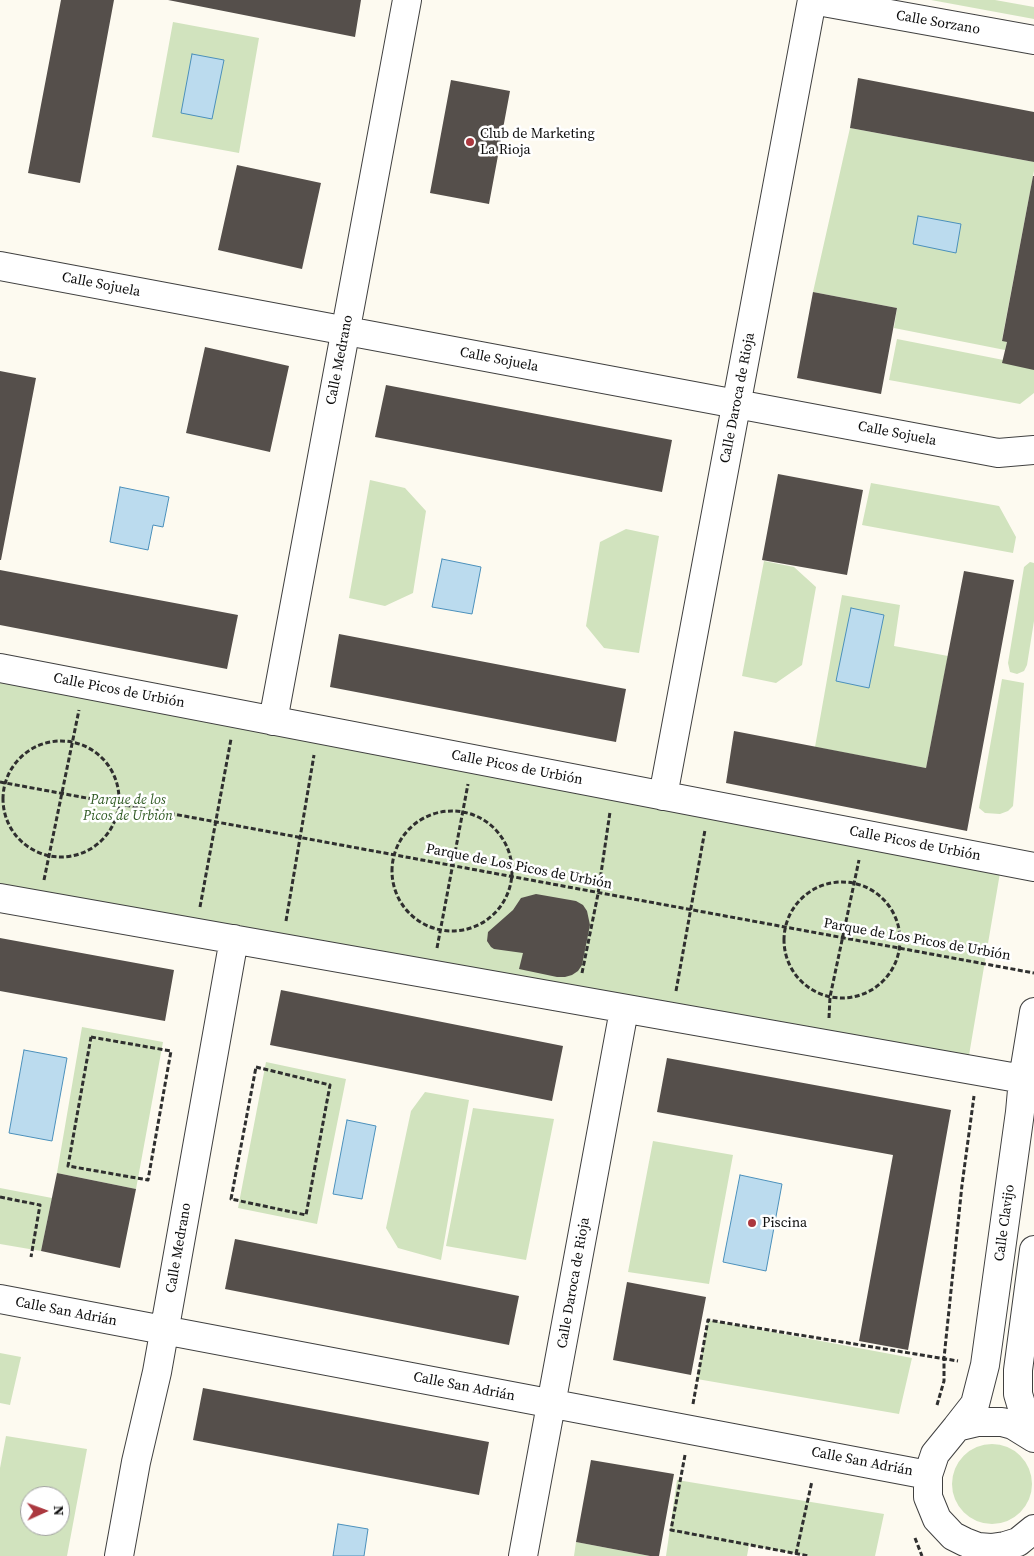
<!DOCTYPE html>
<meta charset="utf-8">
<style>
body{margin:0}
#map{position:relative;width:1034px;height:1556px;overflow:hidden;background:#fdfaf0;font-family:"Source Serif 4",serif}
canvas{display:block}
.north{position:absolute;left:20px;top:1486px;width:50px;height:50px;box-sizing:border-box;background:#fff;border:1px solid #9e9e9e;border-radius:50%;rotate:88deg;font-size:14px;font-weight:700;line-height:20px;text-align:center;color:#0d0d0d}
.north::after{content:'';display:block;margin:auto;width:18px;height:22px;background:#ab383f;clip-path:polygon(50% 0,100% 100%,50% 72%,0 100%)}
</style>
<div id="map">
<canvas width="1034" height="1556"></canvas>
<div class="north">N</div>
</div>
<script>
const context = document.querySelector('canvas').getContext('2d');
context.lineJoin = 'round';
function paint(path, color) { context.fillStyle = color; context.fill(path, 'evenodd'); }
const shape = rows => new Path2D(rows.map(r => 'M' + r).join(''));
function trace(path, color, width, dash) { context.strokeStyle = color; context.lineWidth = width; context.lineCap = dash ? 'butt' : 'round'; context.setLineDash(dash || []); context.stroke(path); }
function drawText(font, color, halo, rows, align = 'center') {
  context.font = font + ' "Source Serif 4",serif'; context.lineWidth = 5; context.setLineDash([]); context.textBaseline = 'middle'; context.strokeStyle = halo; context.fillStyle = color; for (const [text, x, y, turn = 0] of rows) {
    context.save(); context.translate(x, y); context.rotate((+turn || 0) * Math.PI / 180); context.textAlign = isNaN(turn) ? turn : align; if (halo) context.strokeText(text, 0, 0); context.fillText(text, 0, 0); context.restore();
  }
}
paint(shape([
 [931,0,995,0,1034,7,1034,19],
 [173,22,259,38,239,153,152,137],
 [850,128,1034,162,1034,171,1002,340,1007,342,1005,350,894,328,897,308,813,292],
 [897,339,1034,366,1034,393,1020,404,889,380],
 [370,480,405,488,426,511,413,593,385,606,349,598],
 [871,483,999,506,1016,537,1013,553,862,525],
 [626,529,659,536,639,653,604,648,586,626,600,542],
 [764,561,794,567,816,587,802,665,776,683,742,676],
 [1030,562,1034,563,1034,621,1027,665,1024,671,1017,674,1010,672,1008,663,1024,567],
 [842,595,900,605,894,646,948,656,926,768,815,747],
 [1002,679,1024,683,1013,806,1008,811,1000,814,985,813,979,808],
 [0,680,1001,867,967,1067,0,888],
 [82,1027,163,1042,136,1189,57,1173],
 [266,1062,346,1079,317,1224,238,1208],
 [425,1092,469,1100,441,1260,398,1248,386,1228,411,1111],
 [473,1108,554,1119,526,1260,446,1246],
 [653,1141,733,1155,709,1284,628,1272],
 [0,1188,52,1198,41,1251,0,1244],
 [708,1320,912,1358,899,1414,697,1379],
 [0,1353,21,1357,10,1405,0,1403],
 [6,1436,87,1449,67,1556,0,1556,0,1468],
 [30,1496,60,1496,60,1526,30,1526],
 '952 1484a40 40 0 1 1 80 0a40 40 0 1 1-80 0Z',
 [677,1480,884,1514,875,1556,809,1556,749,1545,747,1556,666,1556],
 [576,1542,650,1556,574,1556]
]), '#d1e3be');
const water = shape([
 [192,54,224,60,212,119,181,113,192,54],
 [918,216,961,224,956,253,913,244,918,216],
 [120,487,169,497,163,527,153,525,148,550,110,542,120,487],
 [442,559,481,567,472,614,432,607,442,559],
 [851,608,884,615,869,688,836,681,851,608],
 [24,1050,67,1058,52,1141,9,1133,24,1050],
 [347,1120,376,1126,362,1199,333,1194,347,1120],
 [740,1175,782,1184,766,1271,723,1262,740,1175],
 [338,1524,368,1529,364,1556,333,1556,338,1524]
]);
paint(water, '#bbdbee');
trace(water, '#4b90bb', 1);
paint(shape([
 [61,0,114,0,80,183,28,173],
 [168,0,361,0,355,37],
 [858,78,1034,112,1034,162,850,128],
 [451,80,510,91,489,204,430,193],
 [237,165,321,183,302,269,218,250],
 [1033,176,1034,176,1034,370,1002,363,1007,342,1002,341],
 [813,292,897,308,881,394,797,378],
 [205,347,289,366,270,452,186,433],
 [0,371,36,378,1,560,0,560],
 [386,385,672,440,662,492,375,437],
 [778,474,863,490,847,575,762,560],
 [0,570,238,615,227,669,0,625],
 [964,571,1014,580,967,831,726,783,734,731,926,768],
 [339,634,626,689,616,742,330,687],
 [536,894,576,901,583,905,587,911,590,925,582,965,578,971,572,975,565,977,557,977,519,969,523,953,494,949,491,947,487,941,488,932,513,910,521,898],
 [0,938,174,970,165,1021,0,991],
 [281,990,563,1046,552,1101,270,1045],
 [667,1058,951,1110,908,1350,859,1341,893,1155,657,1112],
 [57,1173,136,1189,120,1268,41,1251],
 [235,1239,519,1296,509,1345,225,1289],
 [627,1282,706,1297,691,1375,613,1360],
 [203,1388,489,1442,479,1495,193,1440],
 [591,1460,674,1474,659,1556,650,1556,576,1542]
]), '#554f4b');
const minor = shape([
 [812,0,1034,40],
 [0,266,998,453,1034,450],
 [0,668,1034,867],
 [273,721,407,0],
 [663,796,812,0],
 [0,898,1023,1079],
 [0,1299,928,1475],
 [957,1427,975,1404,985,1365,1020,1112,1023,1079,1034,1012],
 [1034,1438,1013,1425,1002,1422,978,1422,957,1427,935,1454,928,1475,928,1497,937,1519,953,1536,965,1542,978,1547,991,1548,1005,1546,1018,1542,1034,1529],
 [1034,1438,1024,1414,1018,1394,1018,1370,1034,1250],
 [119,1556,136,1462,157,1372,234,939],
 [523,1556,624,1010]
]);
trace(minor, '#404040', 30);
trace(shape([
 '3 799a58 58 0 1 1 116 0a58 58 0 1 1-116 0Z',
 [0,782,1034,973],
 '392 871a60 60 0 1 1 120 0a60 60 0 1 1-120 0Z',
 [44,880,79,710],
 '784 940a58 58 0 1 1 116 0a58 58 0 1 1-116 0Z',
 [200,907,231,739],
 [286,921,314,755],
 [437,948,468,784],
 [582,973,598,894,610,812],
 [676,991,705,830],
 [829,1018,830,997,859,860],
 [91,1037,171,1051,148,1180,68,1166,91,1037],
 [256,1067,330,1085,306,1215,231,1199,256,1067],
 [0,1197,40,1205,31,1257],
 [693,1404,708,1320,958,1361],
 [937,1405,944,1381,944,1358,962,1185,974,1096],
 [685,1455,671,1530,809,1556],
 [915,1538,922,1556],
 [796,1554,812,1481]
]), '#2f2f2f', 3, [5, 2.5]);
trace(minor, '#fff', 28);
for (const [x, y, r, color] of [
 [470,142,5,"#ab383f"],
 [752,1223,5,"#ab383f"]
]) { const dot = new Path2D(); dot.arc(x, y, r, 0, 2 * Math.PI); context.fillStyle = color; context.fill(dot); trace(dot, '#fff', 2); }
drawText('14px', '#0d0d0d', '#fff', [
 ["Calle Sorzano",938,23,10],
 ["Calle Sojuela",101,285,11],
 ["Calle Medrano",340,360,-79],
 ["Calle Sojuela",499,360,11],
 ["Calle Daroca de Rioja",738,398,-79],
 ["Calle Sojuela",897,434,11],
 ["Calle Picos de Urbión",119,691,11],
 ["Calle Picos de Urbión",517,768,11],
 ["Calle Picos de Urbión",915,844,11],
 ["Parque de Los Picos de Urbión",519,867,11],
 ["Parque de Los Picos de Urbión",917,940,10],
 ["Calle Clavijo",1005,1223,-82],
 ["Calle Medrano",179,1248,-80],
 ["Calle Daroca de Rioja",574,1283,-80],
 ["Calle San Adrián",66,1312,11],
 ["Calle San Adrián",464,1387,11],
 ["Calle San Adrián",862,1462,11]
]);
drawText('14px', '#0d0d0d', '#fff', [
 ["Club de Marketing",480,134],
 ["La Rioja",480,150],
 ["Piscina",762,1223]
], 'left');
drawText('italic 14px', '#325c26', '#fff', [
 ["Parque de los",128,800],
 ["Picos de Urbión",128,816]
]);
</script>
